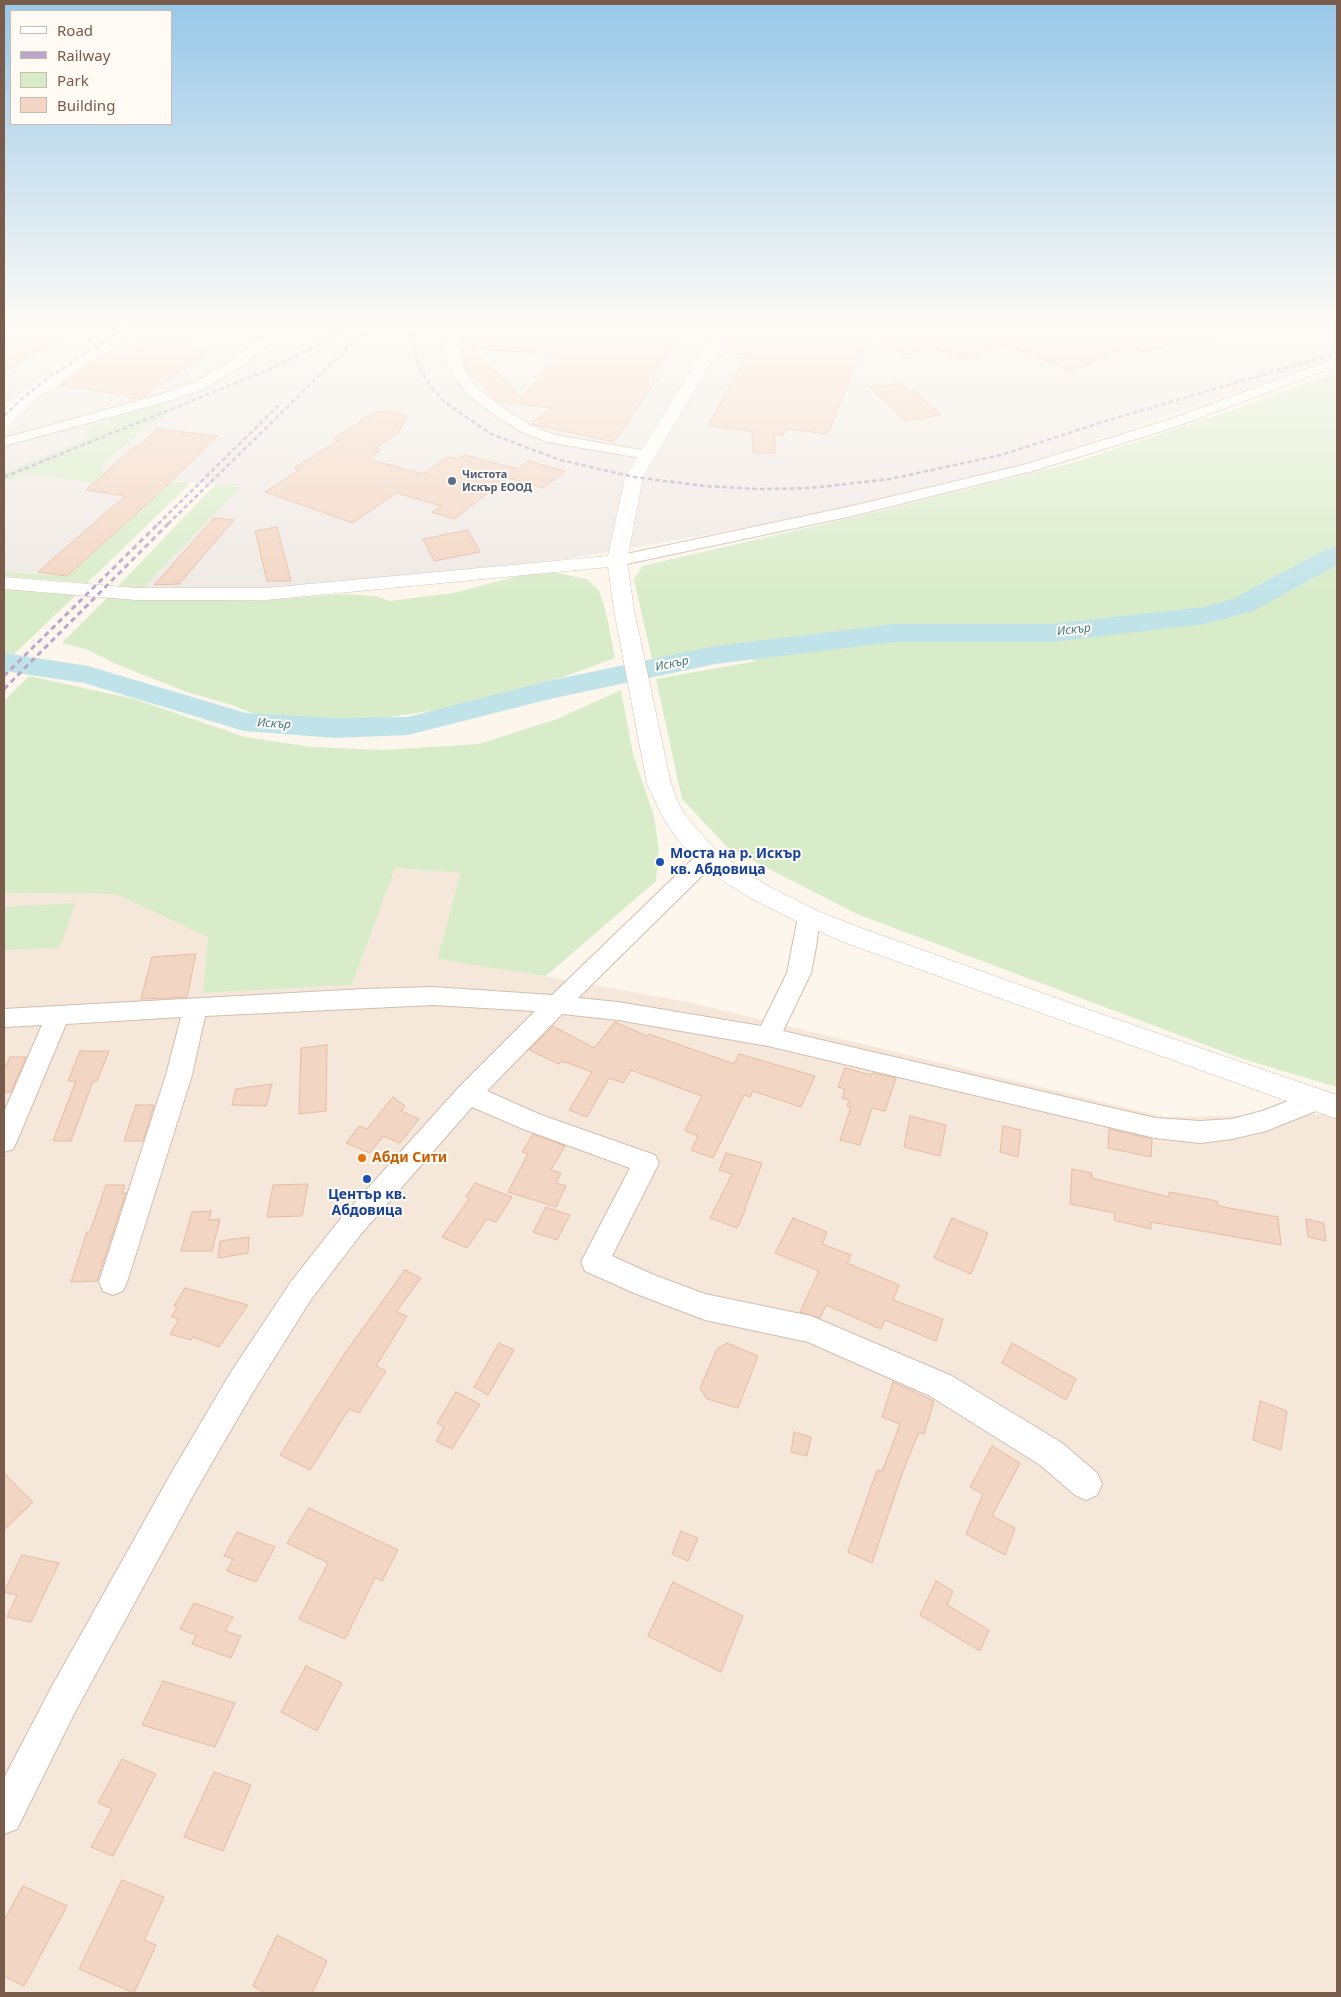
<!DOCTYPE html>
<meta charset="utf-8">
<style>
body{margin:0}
#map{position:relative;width:1341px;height:1997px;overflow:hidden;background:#fdf6ec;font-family:"Noto Sans",sans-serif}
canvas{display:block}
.frame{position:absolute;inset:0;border:5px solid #7a5c4d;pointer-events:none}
.legend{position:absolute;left:10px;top:10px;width:162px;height:115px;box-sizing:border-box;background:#fffaf3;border:1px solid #cabbb1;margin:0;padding:6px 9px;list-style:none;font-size:15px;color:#7a5c4d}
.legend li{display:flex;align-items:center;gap:10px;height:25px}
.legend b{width:25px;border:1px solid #cabbb1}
</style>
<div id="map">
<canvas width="1341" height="1997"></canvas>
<div class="frame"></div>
<ul class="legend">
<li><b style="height:6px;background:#fff"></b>Road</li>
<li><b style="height:6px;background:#b9a8c9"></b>Railway</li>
<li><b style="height:14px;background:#d8ecc9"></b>Park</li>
<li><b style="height:14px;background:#f3d5c3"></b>Building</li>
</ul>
</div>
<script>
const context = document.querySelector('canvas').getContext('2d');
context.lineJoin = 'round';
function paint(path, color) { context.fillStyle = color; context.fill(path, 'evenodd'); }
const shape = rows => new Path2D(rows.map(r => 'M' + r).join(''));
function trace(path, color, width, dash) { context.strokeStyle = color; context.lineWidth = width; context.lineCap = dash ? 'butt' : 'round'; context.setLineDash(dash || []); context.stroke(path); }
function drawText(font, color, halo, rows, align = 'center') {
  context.font = font + ' "Noto Sans",sans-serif'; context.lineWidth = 4; context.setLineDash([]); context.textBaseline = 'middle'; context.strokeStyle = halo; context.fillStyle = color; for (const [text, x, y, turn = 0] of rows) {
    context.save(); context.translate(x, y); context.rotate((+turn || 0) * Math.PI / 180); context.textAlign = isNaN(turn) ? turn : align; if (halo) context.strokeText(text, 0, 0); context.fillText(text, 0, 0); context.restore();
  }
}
paint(shape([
 [394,868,462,873,437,959,483,965,688,1002,1165,1117,1337,1114,1337,1993,4,1993,4,893,115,894,208,937,203,993,352,985]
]), '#f5e8da');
paint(shape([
 [4,324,114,324,4,406],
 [149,324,1337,324,1337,358,1022,465,847,507,700,536,578,557,364,583,267,588,143,588,241,487,172,481,67,576,4,572,4,434,34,400]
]), '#efe9e4');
paint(shape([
 [1337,371,1337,1087,1243,1059,857,914,728,848,682,799,656,679,757,661,714,648,652,659,634,580,642,566,876,512,1072,463,1240,408],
 [161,404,172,412,143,427,133,439,103,463,102,471,119,476,108,485,28,473,4,483,4,473,90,437,85,429,110,421,109,419],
 [172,481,191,483,87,583,4,576,4,572,67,576],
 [215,485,241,487,143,588,118,586],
 [557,573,586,579,599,590,606,612,615,658,563,677,443,709,356,722,254,714,232,705,187,692,116,664,88,650,62,643,108,597,257,601,345,594,374,596,390,601,453,593,526,574],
 [4,587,78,593,12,656,4,656],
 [29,676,134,699,245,737,311,747,383,750,479,744,557,719,621,690,633,754,654,816,659,850,656,881,546,976,437,959,461,873,395,868,352,985,203,993,208,937,115,894,4,893,4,701],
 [75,903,60,948,4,950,4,907]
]), '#d8ecc9');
paint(shape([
 [1337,546,1337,565,1253,611,1205,624,1052,642,896,642,715,664,550,699,408,735,335,738,244,731,84,683,4,671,4,653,88,666,246,713,335,718,408,717,548,681,715,646,896,624,1052,624,1204,607,1233,599,1328,548,1337,546]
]), '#bfe3e8');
const building = shape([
 [16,324,78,324,4,373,4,331,16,324],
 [477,324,525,327,525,324,684,324,652,378,657,379,614,442,531,424,552,408,497,401,465,366,461,349,477,324],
 [473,349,559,354,522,398,473,349],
 [740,324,872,324,828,434,786,429,783,435,774,434,775,453,753,453,752,431,708,426,747,355,724,352,740,324],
 [958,324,1002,342,1050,324,1231,324,1232,333,1165,344,1168,346,1143,352,1132,346,1070,371,1006,344,962,360,932,346,907,355,880,342,929,325,940,330,958,324],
 [163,328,192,332,172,347,210,352,144,396,131,399,131,396,59,385,102,355,121,358,163,328],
 [902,383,911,391,914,390,941,415,904,421,870,387,902,383],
 [380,411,395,412,407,416,398,433,375,448,381,450,368,459,423,474,448,457,458,459,465,455,518,469,528,461,565,471,543,488,508,478,454,519,432,512,442,506,396,493,353,523,265,492,299,470,294,468,338,441,333,439,372,414,380,411],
 [157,429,218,436,160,492,67,576,38,572,125,496,86,490,135,446,138,447,157,429],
 [214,518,234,520,179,584,154,585,214,518],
 [277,527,291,581,267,581,255,531,277,527],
 [468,530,480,552,434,561,423,539,468,530],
 [196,954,187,997,141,999,152,957,196,954],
 [615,1022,647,1036,649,1034,734,1064,739,1054,815,1076,801,1107,753,1091,750,1097,744,1095,713,1158,691,1150,698,1136,685,1131,702,1096,631,1070,623,1083,609,1078,587,1117,569,1110,592,1072,562,1061,559,1064,529,1050,553,1026,594,1048,615,1022],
 [327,1045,326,1111,299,1114,301,1048,327,1045],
 [80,1051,109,1051,97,1081,93,1081,71,1141,53,1141,76,1081,68,1081,80,1051],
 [10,1057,26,1057,11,1092,4,1092,4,1071,10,1057],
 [845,1068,871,1075,872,1073,896,1078,885,1111,872,1108,860,1145,840,1140,851,1107,847,1106,849,1100,842,1098,845,1089,838,1087,845,1068],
 [272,1084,266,1106,232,1105,236,1089,272,1084],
 [393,1097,405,1106,401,1111,419,1119,400,1143,383,1136,370,1153,346,1143,359,1126,367,1129,393,1097],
 [136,1105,154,1105,143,1141,124,1141,136,1105],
 [910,1116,946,1125,940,1156,904,1147,910,1116],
 [1003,1126,1021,1130,1018,1157,1000,1152,1003,1126],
 [1109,1129,1152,1139,1151,1157,1108,1148,1109,1129],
 [533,1134,565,1146,551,1170,561,1173,556,1183,566,1186,556,1207,508,1192,528,1154,522,1152,533,1134],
 [726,1153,762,1163,745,1208,746,1209,737,1228,710,1218,732,1174,719,1170,726,1153],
 [1072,1169,1092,1173,1091,1178,1169,1197,1169,1192,1217,1201,1218,1206,1278,1217,1281,1245,1151,1222,1151,1229,1114,1220,1115,1213,1070,1204,1072,1169],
 [475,1183,512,1197,496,1222,487,1219,467,1248,442,1237,469,1199,466,1197,475,1183],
 [308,1184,302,1216,267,1217,273,1185,308,1184],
 [106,1185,125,1185,122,1193,126,1193,97,1281,71,1282,87,1232,90,1232,106,1185],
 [546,1207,570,1215,557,1240,533,1232,546,1207],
 [211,1211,209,1220,220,1219,212,1251,181,1251,192,1212,211,1211],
 [793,1218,827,1232,822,1244,851,1255,847,1263,899,1285,893,1300,943,1319,936,1341,885,1320,881,1329,826,1305,820,1318,800,1312,819,1271,775,1253,793,1218],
 [952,1218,988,1233,971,1274,934,1258,952,1218],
 [1306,1219,1324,1223,1326,1241,1308,1237,1306,1219],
 [249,1237,248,1253,218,1258,220,1241,249,1237],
 [405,1270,421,1278,396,1312,407,1316,376,1366,386,1371,359,1413,349,1409,310,1470,280,1455,345,1353,405,1270],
 [185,1288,248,1305,219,1347,193,1337,191,1340,170,1334,179,1319,171,1317,178,1307,174,1306,185,1288],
 [499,1343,514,1350,488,1395,474,1387,499,1343],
 [727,1343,758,1356,738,1408,707,1399,700,1388,717,1349,727,1343],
 [1012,1343,1076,1379,1066,1400,1002,1363,1012,1343],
 [893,1382,934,1401,924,1434,919,1432,903,1471,872,1563,848,1552,877,1470,882,1472,900,1424,882,1417,893,1382],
 [456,1392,480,1404,452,1449,436,1441,444,1427,437,1423,456,1392],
 [1260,1401,1287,1411,1281,1450,1253,1440,1260,1401],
 [794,1432,811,1437,807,1456,791,1452,794,1432],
 [992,1446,1020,1463,992,1516,1015,1528,1005,1555,966,1534,983,1494,970,1487,992,1446],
 [4,1473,33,1502,4,1530,4,1473],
 [309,1508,398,1550,382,1581,375,1578,345,1639,299,1619,328,1563,287,1543,309,1508],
 [681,1531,698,1538,688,1561,672,1554,681,1531],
 [237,1532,275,1547,256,1582,227,1571,233,1559,224,1556,237,1532],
 [22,1555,59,1563,31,1622,7,1617,17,1595,4,1592,22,1555],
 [936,1581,953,1591,947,1605,989,1630,980,1651,920,1615,936,1581],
 [673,1582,743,1616,721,1672,648,1636,673,1582],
 [194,1603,233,1617,225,1631,241,1636,231,1658,192,1644,196,1635,180,1629,194,1603],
 [306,1666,342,1683,317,1731,281,1712,306,1666],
 [163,1681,235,1703,215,1747,142,1725,163,1681],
 [122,1759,156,1774,113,1856,91,1847,112,1809,98,1803,122,1759],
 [214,1772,251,1785,223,1851,184,1837,214,1772],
 [122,1880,164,1897,144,1940,156,1945,134,1993,79,1969,122,1880],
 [23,1886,67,1906,24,1986,4,1976,4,1920,23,1886],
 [277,1935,327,1961,312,1993,265,1993,253,1986,277,1935]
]);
paint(building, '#f3d5c3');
trace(building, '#e6bba3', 1);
const street = shape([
 [278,324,291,324,248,362,206,388,169,401,4,446,4,438,159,395,196,382,238,356,278,324],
 [454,324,466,324,458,345,463,367,475,386,503,408,530,425,555,435,647,451,652,452,654,455,652,458,647,459,547,442,520,431,493,414,465,392,449,367,444,345,454,324],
 [1321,324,1337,324,1337,333,1323,327,1321,324],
 [1337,358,1337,366,1178,426,1033,471,852,516,617,566,611,565,609,561,611,557,617,556,852,506,1023,465,1168,420,1337,358],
 [708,850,716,852,719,857,716,862,578,998,618,1002,761,1026,787,973,798,917,801,911,809,909,817,911,820,917,816,947,811,973,783,1031,1155,1118,1200,1121,1232,1119,1262,1111,1317,1090,1326,1093,1330,1100,1326,1107,1266,1131,1232,1139,1200,1143,1155,1138,768,1046,618,1020,562,1014,487,1091,541,1115,655,1155,659,1163,612,1256,654,1275,705,1294,811,1316,952,1376,1062,1443,1097,1473,1102,1484,1097,1495,1086,1500,1075,1495,1040,1465,930,1396,808,1342,705,1320,634,1293,585,1271,581,1262,630,1168,523,1129,472,1107,361,1234,310,1301,253,1392,195,1492,75,1712,17,1829,4,1834,4,1778,51,1688,173,1470,231,1372,290,1283,341,1218,459,1087,535,1011,433,1005,205,1016,192,1075,127,1282,123,1291,113,1295,103,1291,99,1282,166,1075,181,1017,66,1024,17,1141,13,1149,4,1152,4,1112,42,1025,4,1027,4,1009,364,989,433,987,552,995,700,852,708,850]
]);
const secondary = shape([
 [125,324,141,324,26,405,10,425,4,426,4,411,14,399,125,324],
 [720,324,734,324,643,477,627,561,634,610,671,784,681,809,696,828,717,851,744,871,772,888,818,911,861,928,1084,1008,1337,1095,1337,1119,843,942,800,923,754,900,726,883,699,863,678,840,662,816,647,784,614,610,608,567,266,600,136,600,4,589,4,577,136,588,266,588,608,556,625,477,720,324]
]);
trace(street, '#d1beb0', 2);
trace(secondary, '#d6c0b0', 1);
paint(street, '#fff');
paint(secondary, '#fff');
trace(shape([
 [410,324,414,349,420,369,430,386,446,403,491,434,560,460,634,477,705,486,759,489,811,488,890,479,1001,455,1109,420,1337,353],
 [4,416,20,400,51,376,131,324],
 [4,477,270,369,322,343,353,324],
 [158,524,281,403],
 [168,524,372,324]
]), '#b9a8c9', 2.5, [4.5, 3]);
trace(shape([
 [4,676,159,523],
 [4,689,169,523]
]), '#b9a8c9', 3, [5.5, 4]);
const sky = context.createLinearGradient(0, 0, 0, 603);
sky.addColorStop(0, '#97c7e8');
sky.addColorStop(0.54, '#fefbf6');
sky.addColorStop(1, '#fefbf600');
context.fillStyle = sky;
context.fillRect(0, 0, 1341, 603);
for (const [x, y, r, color] of [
 [452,481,5,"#5c6f8a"],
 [660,862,5,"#1a4fb4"],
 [362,1158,5,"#e8710a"],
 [367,1179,5,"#1a4fb4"]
]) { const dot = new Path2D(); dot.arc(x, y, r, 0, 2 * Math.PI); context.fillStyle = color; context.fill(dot); trace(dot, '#fffaf3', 2); }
drawText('bold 11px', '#4e5e75', '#fffaf3', [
 ["Чистота",462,475],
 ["Искър ЕООД",462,488]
], 'left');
drawText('italic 12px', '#437c86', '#fffaf3', [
 ["Искър",1074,630,-6],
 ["Искър",672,664,-12],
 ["Искър",274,724,4]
]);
drawText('bold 14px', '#164399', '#fffaf3', [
 ["Моста на р. Искър",670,854],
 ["кв. Абдовица",670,870],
 ["Център кв.",367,1195,"center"],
 ["Абдовица",367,1211,"center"]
], 'left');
drawText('bold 14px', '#c56008', '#fffaf3', [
 ["Абди Сити",372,1158]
], 'left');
</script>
